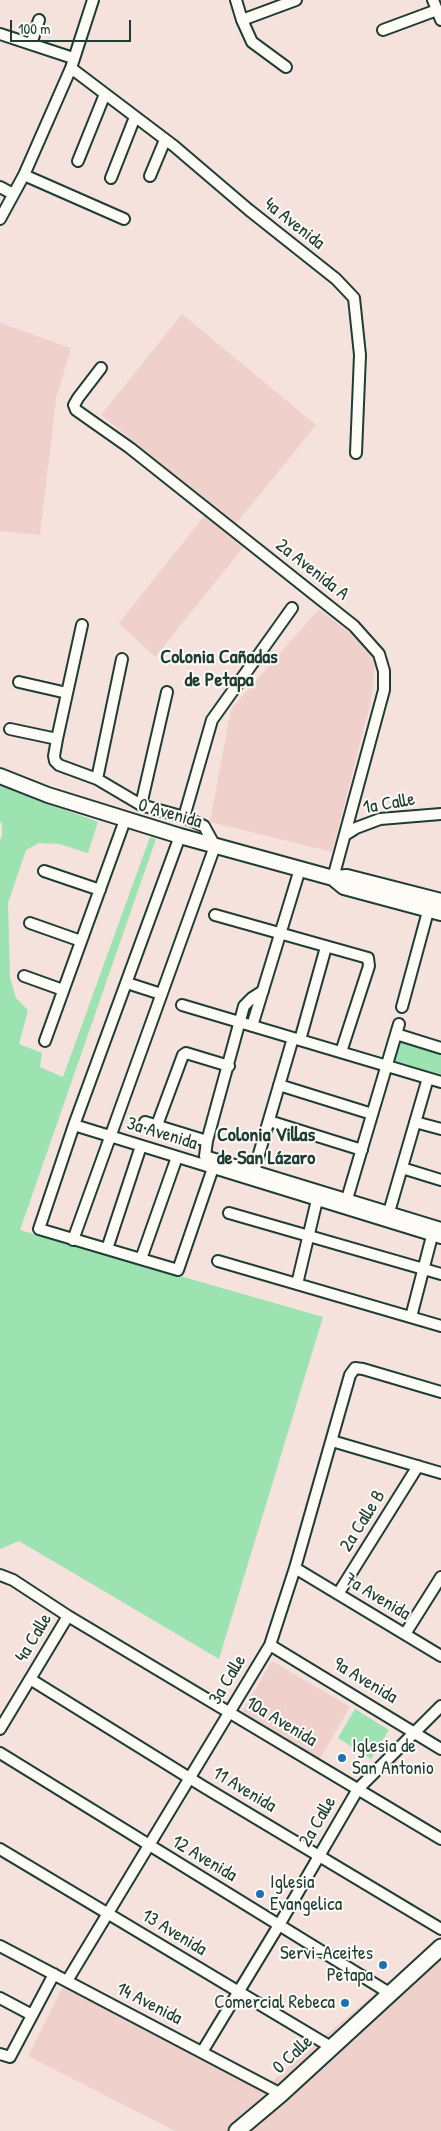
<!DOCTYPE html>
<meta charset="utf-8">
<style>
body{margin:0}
#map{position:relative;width:441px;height:2131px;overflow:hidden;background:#f5e2dd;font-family:"Patrick Hand",sans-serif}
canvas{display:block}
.scale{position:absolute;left:10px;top:20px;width:121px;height:22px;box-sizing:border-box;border:2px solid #1f3d34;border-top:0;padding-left:6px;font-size:15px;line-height:18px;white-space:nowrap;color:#1f3d34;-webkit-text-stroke:4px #fdfcf7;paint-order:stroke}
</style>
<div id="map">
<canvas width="441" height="2131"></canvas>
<div class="scale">100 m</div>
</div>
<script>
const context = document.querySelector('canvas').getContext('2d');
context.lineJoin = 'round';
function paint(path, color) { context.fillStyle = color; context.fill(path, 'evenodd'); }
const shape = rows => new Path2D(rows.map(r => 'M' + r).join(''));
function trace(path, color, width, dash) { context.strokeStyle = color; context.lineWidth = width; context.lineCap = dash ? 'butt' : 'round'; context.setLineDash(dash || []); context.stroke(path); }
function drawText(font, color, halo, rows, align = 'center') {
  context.font = font + ' "Patrick Hand",sans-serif'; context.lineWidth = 4; context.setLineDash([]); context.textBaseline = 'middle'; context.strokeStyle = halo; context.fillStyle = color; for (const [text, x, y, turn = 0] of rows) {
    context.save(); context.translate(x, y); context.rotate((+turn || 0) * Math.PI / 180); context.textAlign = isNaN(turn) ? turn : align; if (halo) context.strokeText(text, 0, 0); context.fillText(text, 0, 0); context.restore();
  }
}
paint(shape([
 [182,314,316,425,235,525,250,539,155,657,119,623,212,506,101,415],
 [0,323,71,348,56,399,40,535,0,531],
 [319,609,363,643,375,663,371,701,332,852,210,822,231,709],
 [272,1661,350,1707,319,1760,241,1714],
 [441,1937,441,2131,175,2131,28,2056,66,1981,262,2090]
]), '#efd0cb');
paint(shape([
 [0,786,98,822,88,853,59,844,39,843,26,850,8,903,10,978,16,998,28,1010,19,1044,42,1053,40,1067,63,1077,150,837,156,839,20,1230,323,1317,219,1659,19,1541,0,1549,0,840,2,836,2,824,0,821],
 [399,1039,441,1052,441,1077,392,1063],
 [355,1709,389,1730,371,1759,338,1738]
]), '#9ce3b1');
const street = shape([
 [236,0,242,20,252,42,286,67],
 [433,0,441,20],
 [242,20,296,0],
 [383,30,437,10],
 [0,34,73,58],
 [31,44,39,20],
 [71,68,174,146,249,210,336,279,354,298,360,355,356,453],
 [78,161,105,94],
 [24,175,124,219],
 [150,176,165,140],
 [111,178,135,117],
 [0,187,13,194],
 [0,219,24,175,71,68,93,0],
 [101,368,78,398,74,405,76,410,130,448,354,626,379,654,384,671,384,690,333,878],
 [19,682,67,693],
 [10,729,57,739],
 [97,779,122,659],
 [141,805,167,692],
 [184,817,212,720,292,608],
 [345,835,356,828,380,819,441,814],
 [180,836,74,1125,39,1229,178,1270,213,1168],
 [44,871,100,890],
 [215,915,368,958,369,966,341,1052],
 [30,923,81,941],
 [24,976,63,990],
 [127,983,161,994],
 [263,991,252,998,244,1006,207,1141,205,1156,441,1228],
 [182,1005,441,1082],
 [402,1007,430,904],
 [252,1026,300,869],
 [396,1034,441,1048],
 [300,1040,326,947],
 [45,1041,125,820],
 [279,1085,372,1114],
 [269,1121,362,1150],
 [145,1122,207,1141],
 [415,1122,441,1129],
 [74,1125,441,1238],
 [157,1125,183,1055,186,1053,229,1066],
 [402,1168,441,1180],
 [254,1171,293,1038],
 [347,1199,399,1024],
 [389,1212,428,1078],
 [229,1213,441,1274],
 [73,1240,215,846,204,826,184,817,141,805,97,779,59,765,55,761,54,756,57,739,82,625],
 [107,1249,141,1146],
 [141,1259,177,1157],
 [218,1261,441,1326],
 [297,1284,317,1200],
 [411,1317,432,1236],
 [332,1441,441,1473],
 [295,1568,441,1656],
 [0,1575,13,1580,68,1616,441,1839],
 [338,1594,418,1466],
 [405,1634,441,1577],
 [270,1645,441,1749],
 [30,1679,204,1787,441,1929],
 [0,1729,68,1616],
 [0,1753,391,1994],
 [0,1849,331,2047],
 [0,1946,281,2094],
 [67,1981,270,1645,295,1568,350,1375,355,1368,363,1369,441,1392],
 [0,1998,32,2015],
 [202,2052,279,1925,358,1789,441,1706],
 [0,2054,10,2057,54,1974]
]);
const secondary = shape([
 [0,776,48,795,180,836,333,878,347,877,441,901],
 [333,878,344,887,441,913]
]);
const primary = shape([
 [237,2131,281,2094,441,1947]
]);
trace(street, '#1f3d34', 14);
trace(secondary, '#1f3d34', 18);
trace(primary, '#1f3d34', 19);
trace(street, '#fdfcf7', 10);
trace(secondary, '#fdfcf7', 14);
trace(primary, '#fdfcf7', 15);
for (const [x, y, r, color] of [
 [342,1758,5,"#1f6fb2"],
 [260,1894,5,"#1f6fb2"],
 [383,1965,5,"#1f6fb2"],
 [345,2003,5,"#1f6fb2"]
]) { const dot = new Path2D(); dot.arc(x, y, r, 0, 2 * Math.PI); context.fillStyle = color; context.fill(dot); trace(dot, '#fdfcf7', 2); }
drawText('19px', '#1f3d34', '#fdfcf7', [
 ["4a Avenida",294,224,38],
 ["2a Avenida A",312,570,38],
 ["1a Calle",389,804,-10],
 ["0 Avenida",170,814,16],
 ["3a Avenida",162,1134,17],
 ["2a Calle B",363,1521,-58],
 ["7a Avenida",377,1597,31],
 ["4a Calle",34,1638,-59],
 ["3a Calle",228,1680,-59],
 ["9a Avenida",365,1681,31],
 ["10a Avenida",281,1722,31],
 ["11 Avenida",244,1790,31],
 ["2a Calle",318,1822,-60],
 ["12 Avenida",204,1859,31],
 ["13 Avenida",174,1933,31],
 ["14 Avenida",149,2004,27],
 ["0 Calle",293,2055,-43]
]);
drawText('19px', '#1f3d34', '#fdfcf7', [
 ["Iglesia de",352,1747],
 ["San Antonio",352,1769],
 ["Iglesia",270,1883],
 ["Evangelica",270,1905],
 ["Servi-Aceites",373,1954,"right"],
 ["Petapa",373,1976,"right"],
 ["Comercial Rebeca",335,2003,"right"]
], 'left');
drawText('bold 20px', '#1f3d34', '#fdfcf7', [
 ["Colonia Cañadas",219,658],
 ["de Petapa",219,681],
 ["Colonia Villas",266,1136],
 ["de San Lázaro",266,1159]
]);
</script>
